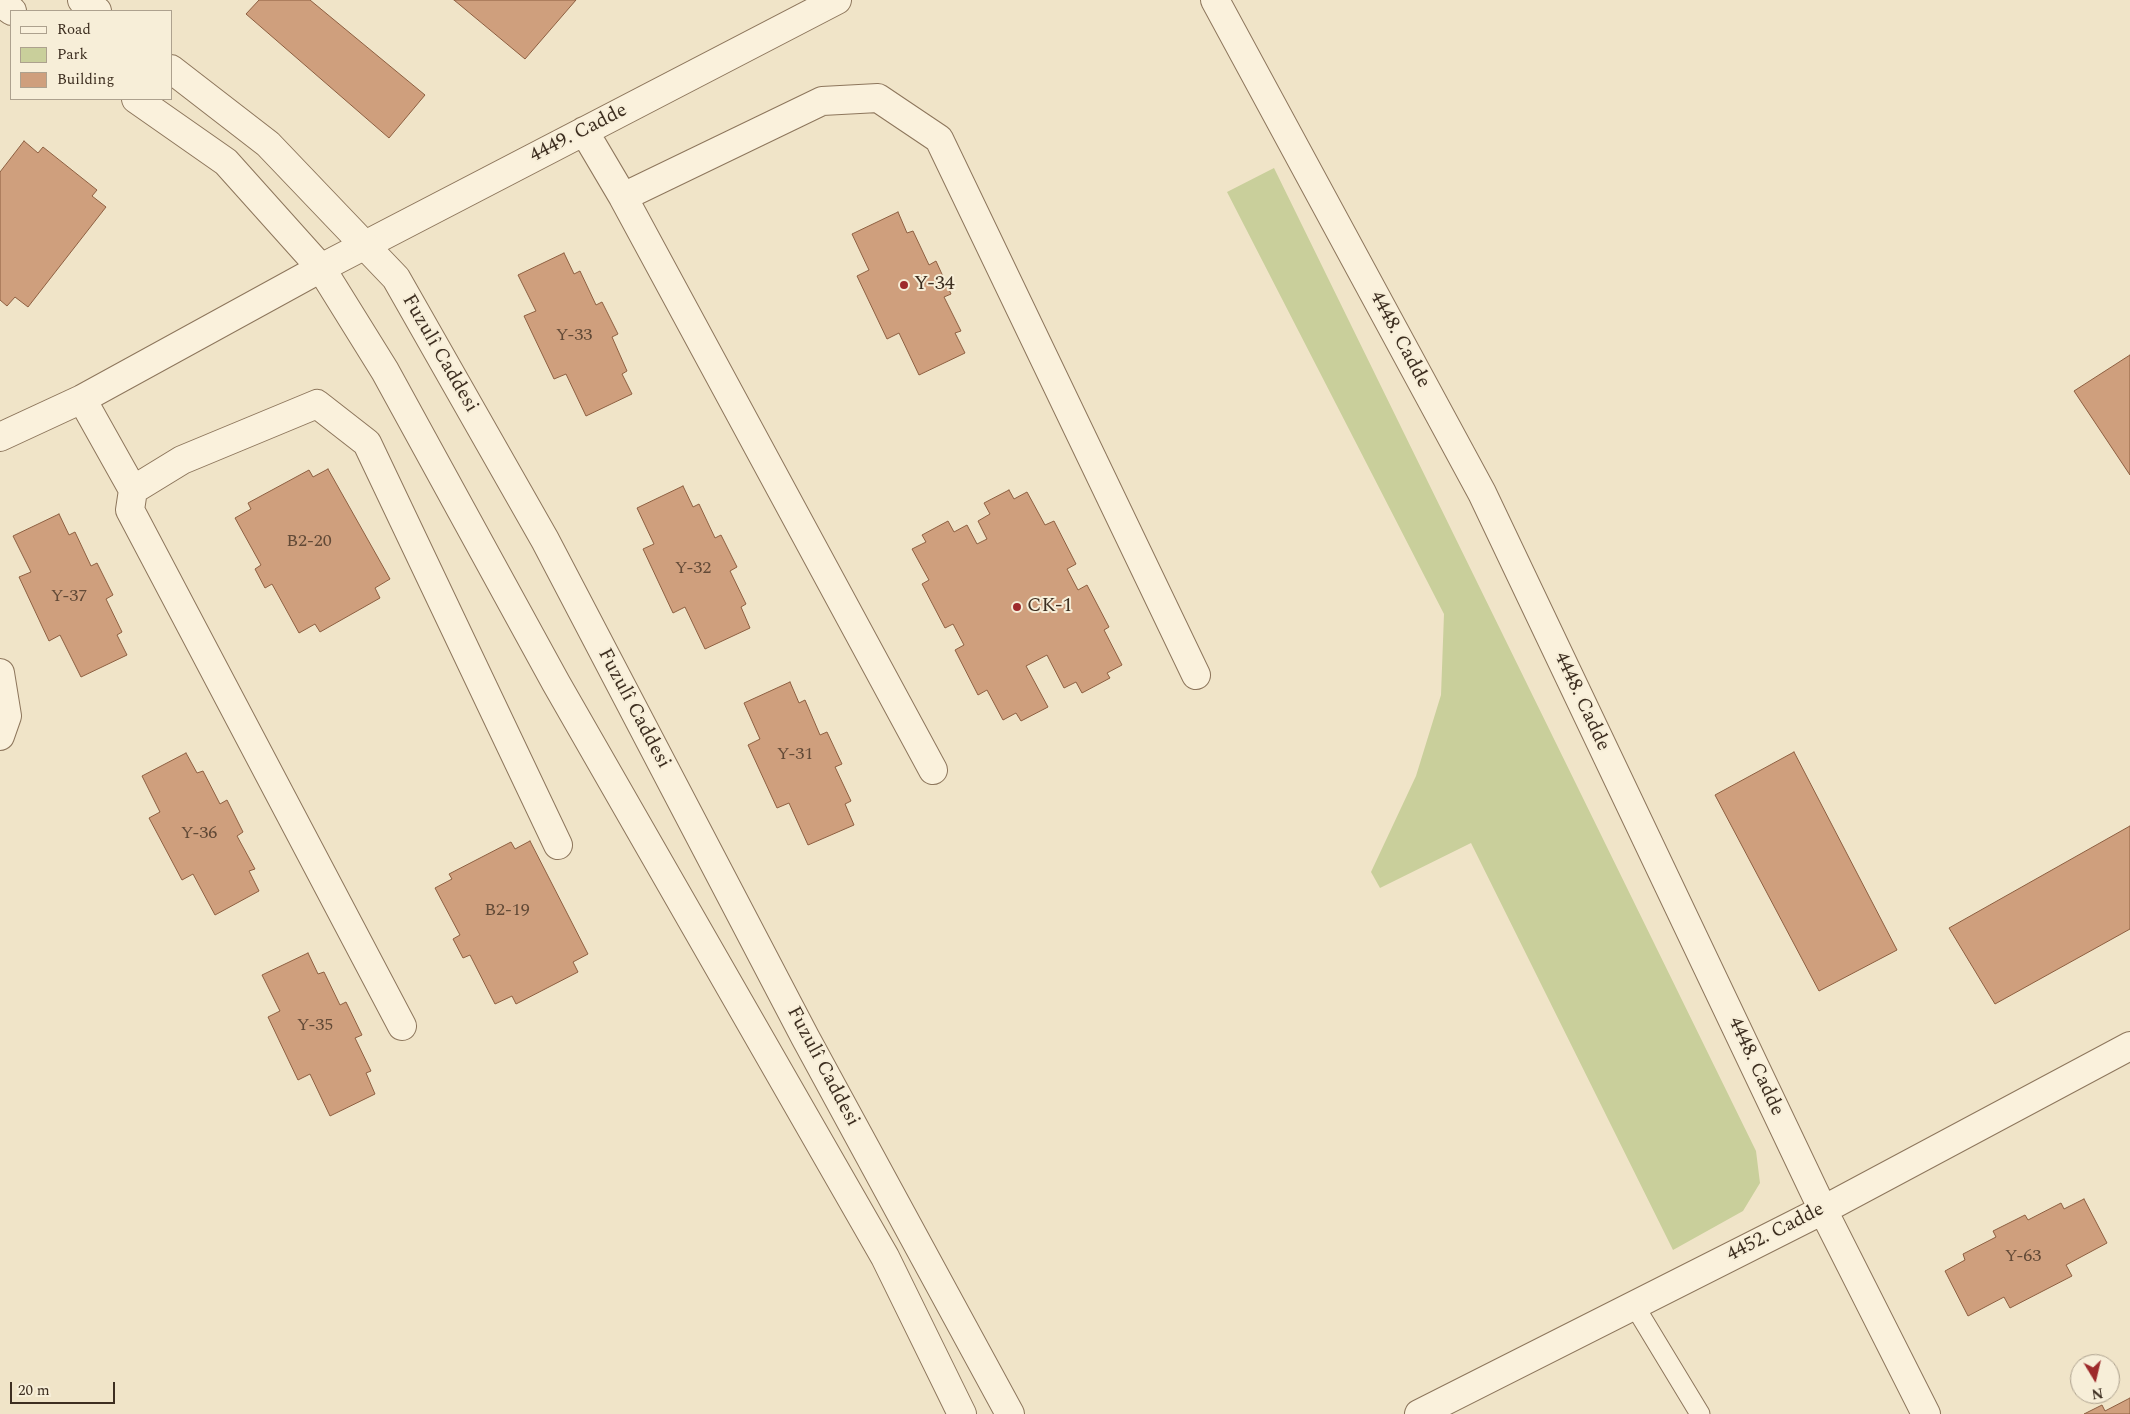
<!DOCTYPE html>
<meta charset="utf-8">
<style>
body{margin:0}
#map{position:relative;width:2130px;height:1414px;overflow:hidden;background:#f0e4c8;font-family:Spectral,serif}
canvas{display:block}
.legend{position:absolute;left:10px;top:10px;width:162px;height:90px;box-sizing:border-box;background:#f7eed8;border:1px solid #ada18e;margin:0;padding:6px 9px;list-style:none;font-size:15px;color:#3d2e20}
.legend li{display:flex;align-items:center;gap:10px;height:25px}
.legend b{width:25px;border:1px solid #ada18e}
.north{position:absolute;left:2070px;top:1354px;width:50px;height:50px;box-sizing:border-box;background:#f7eed8;border:1px solid #ada18e;border-radius:50%;rotate:171deg;font-size:14px;font-weight:700;line-height:20px;text-align:center;color:#3d2e20}
.north::after{content:'';display:block;margin:auto;width:18px;height:22px;background:#9e2a2b;clip-path:polygon(50% 0,100% 100%,50% 72%,0 100%)}
.scale{position:absolute;left:10px;top:1382px;width:105px;height:22px;box-sizing:border-box;border:2px solid #3d2e20;border-top:0;padding-left:6px;font-size:15px;line-height:18px;white-space:nowrap;color:#3d2e20;-webkit-text-stroke:4px #f7eed8;paint-order:stroke}
</style>
<div id="map">
<canvas width="2130" height="1414"></canvas>
<ul class="legend">
<li><b style="height:6px;background:#faf1dc"></b>Road</li>
<li><b style="height:14px;background:#c9cf9b"></b>Park</li>
<li><b style="height:14px;background:#cf9f7d"></b>Building</li>
</ul>
<div class="north">N</div>
<div class="scale">20 m</div>
</div>
<script>
const context = document.querySelector('canvas').getContext('2d');
context.lineJoin = 'round';
function paint(path, color) { context.fillStyle = color; context.fill(path, 'evenodd'); }
const shape = rows => new Path2D(rows.map(r => 'M' + r).join(''));
function trace(path, color, width, dash) { context.strokeStyle = color; context.lineWidth = width; context.lineCap = dash ? 'butt' : 'round'; context.setLineDash(dash || []); context.stroke(path); }
function drawText(font, color, halo, rows, align = 'center') {
  context.font = font + ' Spectral,serif'; context.lineWidth = 4; context.setLineDash([]); context.textBaseline = 'middle'; context.strokeStyle = halo; context.fillStyle = color; for (const [text, x, y, turn = 0] of rows) {
    context.save(); context.translate(x, y); context.rotate((+turn || 0) * Math.PI / 180); context.textAlign = isNaN(turn) ? turn : align; if (halo) context.strokeText(text, 0, 0); context.fillText(text, 0, 0); context.restore();
  }
}
paint(shape([
 [1274,168,1756,1151,1760,1183,1743,1211,1673,1250,1471,843,1380,888,1371,872,1416,776,1441,695,1444,614,1227,192]
]), '#c9cf9b');
const building = shape([
 [259,0,310,0,425,95,389,138,246,14,259,0],
 [454,0,576,0,525,59,454,0],
 [24,141,38,153,43,147,97,190,92,196,106,207,28,307,15,297,7,306,0,300,0,172,24,141],
 [898,212,907,233,913,231,929,265,936,261,951,294,944,297,961,331,955,333,965,353,919,375,899,333,887,339,857,276,869,270,852,234,898,212],
 [564,253,574,274,580,271,596,305,602,302,618,334,612,337,627,371,622,374,632,394,586,416,566,374,554,379,524,316,536,311,518,275,564,253],
 [2130,355,2130,475,2074,391,2130,355],
 [328,469,390,579,375,588,380,598,320,632,315,624,299,633,272,584,265,588,255,569,261,565,235,518,251,509,248,503,309,470,313,477,328,469],
 [683,486,693,507,699,504,715,538,721,535,737,567,730,571,746,604,741,607,750,628,705,649,685,607,673,613,643,549,654,544,637,508,683,486],
 [1009,490,1014,499,1027,492,1045,525,1054,521,1076,564,1067,569,1078,590,1087,585,1109,627,1104,630,1122,665,1107,673,1110,678,1082,693,1076,682,1064,688,1047,655,1026,666,1048,707,1021,721,1016,713,1003,720,987,690,978,695,955,650,964,645,953,624,945,628,922,584,929,580,912,549,926,542,922,535,948,521,954,532,967,525,977,544,987,539,978,521,990,514,984,503,1009,490],
 [59,514,69,535,75,532,91,566,97,563,113,595,106,599,122,632,117,635,127,655,81,677,60,635,49,641,19,577,31,572,13,536,59,514],
 [790,682,799,703,805,700,820,735,827,732,842,764,835,767,851,801,845,804,854,825,808,845,789,803,777,808,748,745,760,739,744,703,790,682],
 [1794,752,1897,950,1819,991,1715,795,1794,752],
 [186,753,197,773,203,771,220,804,227,800,243,832,237,836,255,869,249,871,259,891,215,915,193,874,182,880,149,818,160,812,142,776,186,753],
 [2130,826,2130,929,1995,1004,1949,928,2130,826],
 [530,841,588,954,573,962,578,972,516,1004,512,996,495,1004,470,955,463,958,453,939,460,935,435,888,452,879,449,874,511,842,515,849,530,841],
 [308,953,318,974,324,972,340,1005,346,1002,362,1035,355,1038,371,1071,366,1073,375,1094,330,1116,310,1074,298,1080,268,1017,280,1011,262,975,308,953],
 [2084,1199,2107,1243,2066,1265,2072,1276,2010,1308,2004,1297,1968,1316,1945,1271,1965,1260,1963,1254,1996,1237,1993,1231,2025,1215,2028,1220,2061,1203,2064,1209,2084,1199],
 [2130,1398,2130,1414,2084,1414,2102,1405,2105,1411,2130,1398]
]);
paint(building, '#cf9f7d');
trace(building, '#8d5f41', 1);
const service = shape([
 [1634,1305,1700,1414]
]);
const minor = shape([
 [1215,0,1482,493,1823,1210,1926,1414],
 [584,131,623,197,933,770],
 [623,197,822,101,878,98,939,139,1196,675],
 [82,399,133,490],
 [0,437,82,399,321,268,837,0],
 [0,673,7,716,0,736],
 [402,1026,130,510,133,490,182,460,317,404,367,443,558,845],
 [1419,1414,1823,1210,2130,1046]
]);
const tertiary = shape([
 [82,0,97,11],
 [0,3,12,11],
 [171,69,268,144,396,278,545,540,805,1037,1010,1414],
 [136,99,226,162,321,268,385,371,556,683,885,1257,962,1414]
]);
trace(service, '#8d765c', 21);
trace(minor, '#8d765c', 30);
trace(tertiary, '#8d765c', 30);
trace(service, '#faf1dc', 19);
trace(minor, '#faf1dc', 28);
trace(tertiary, '#faf1dc', 28);
for (const [x, y, r, color] of [
 [904,285,5,"#9e2a2b"],
 [1017,607,5,"#9e2a2b"]
]) { const dot = new Path2D(); dot.arc(x, y, r, 0, 2 * Math.PI); context.fillStyle = color; context.fill(dot); trace(dot, '#f7eed8', 2); }
drawText('18px', '#624a37', null, [
 ["Y-33",574,336],
 ["B2-20",309,542],
 ["Y-32",693,569],
 ["Y-37",69,597],
 ["Y-31",795,755],
 ["Y-36",199,834],
 ["B2-19",507,911],
 ["Y-35",315,1026],
 ["Y-63",2023,1257]
]);
drawText('20px', '#3d2e20', '#f7eed8', [
 ["4449. Cadde",579,134,-27],
 ["4448. Cadde",1399,340,62],
 ["Fuzulî Caddesi",439,354,60],
 ["4448. Cadde",1581,702,65],
 ["Fuzulî Caddesi",633,709,62],
 ["Fuzulî Caddesi",822,1067,62],
 ["4448. Cadde",1755,1067,65],
 ["4452. Cadde",1776,1233,-27]
]);
drawText('20px', '#3d2e20', '#f7eed8', [
 ["Y-34",914,285],
 ["CK-1",1027,607]
], 'left');
</script>
